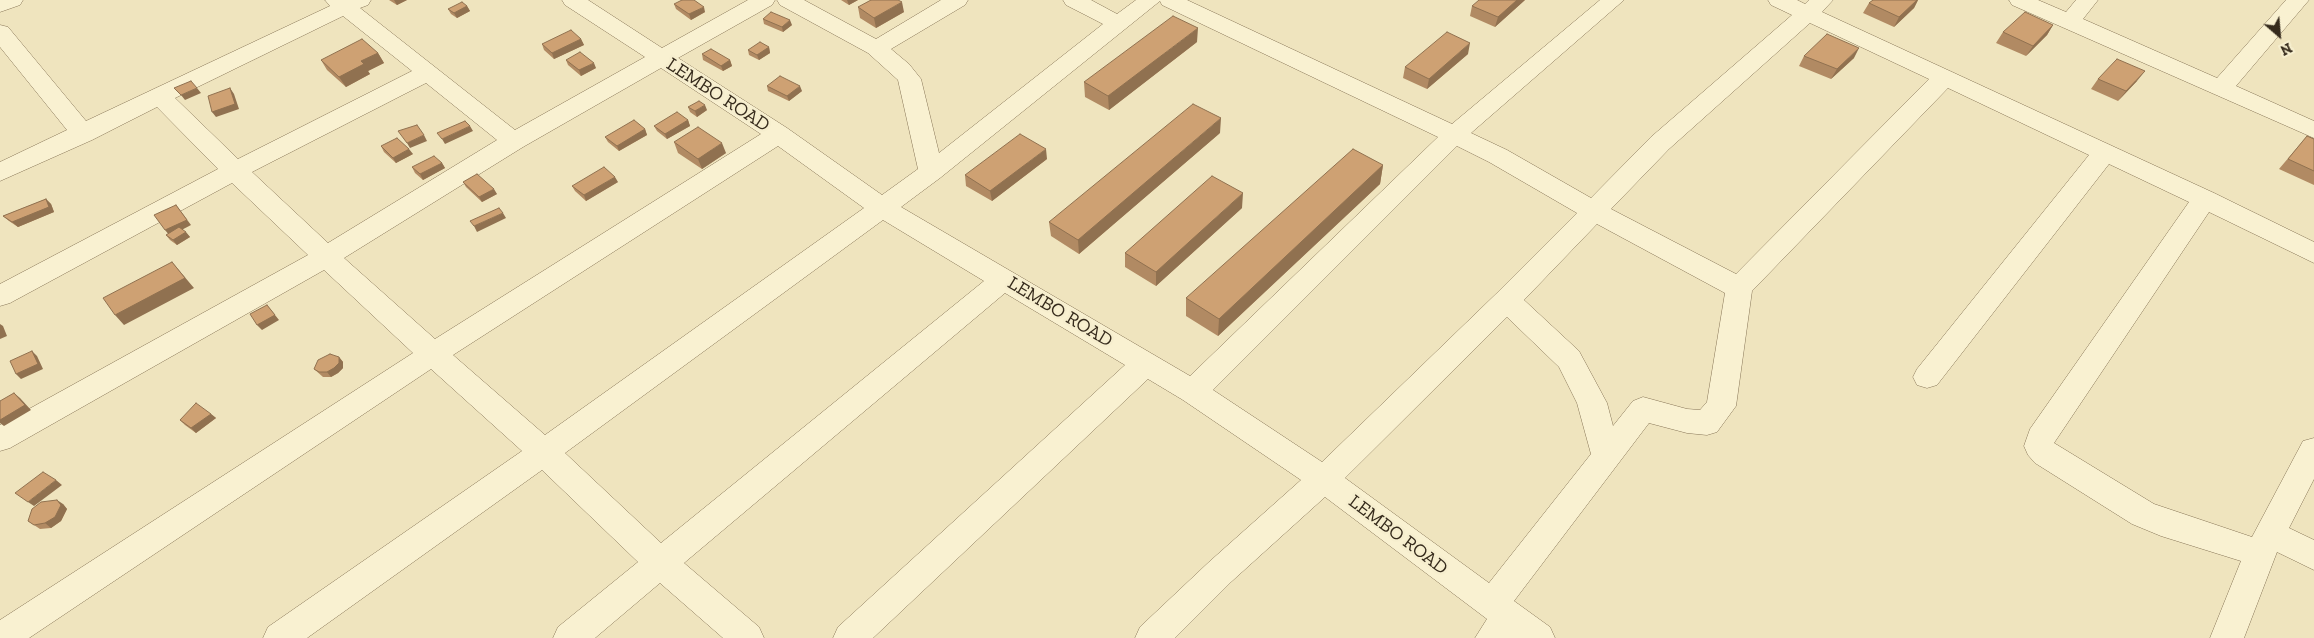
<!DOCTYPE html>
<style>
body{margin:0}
#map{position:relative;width:2314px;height:638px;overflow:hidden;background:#efe4be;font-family:"Zilla Slab",serif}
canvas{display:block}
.north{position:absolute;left:2254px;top:10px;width:50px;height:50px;-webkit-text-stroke:4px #f6eece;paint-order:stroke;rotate:153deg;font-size:14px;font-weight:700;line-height:20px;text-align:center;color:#362b1c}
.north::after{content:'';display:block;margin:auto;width:18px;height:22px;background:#362b1c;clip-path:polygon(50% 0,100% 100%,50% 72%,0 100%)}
</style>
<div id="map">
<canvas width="2314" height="638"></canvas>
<div class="north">N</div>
</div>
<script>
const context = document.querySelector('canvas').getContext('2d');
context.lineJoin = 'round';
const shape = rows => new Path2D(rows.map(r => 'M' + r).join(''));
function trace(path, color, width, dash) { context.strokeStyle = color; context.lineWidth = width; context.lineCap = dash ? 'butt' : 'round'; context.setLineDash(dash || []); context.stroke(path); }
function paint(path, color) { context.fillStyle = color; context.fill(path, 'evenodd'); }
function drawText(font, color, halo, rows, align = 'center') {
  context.font = font + ' "Zilla Slab",serif'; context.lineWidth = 5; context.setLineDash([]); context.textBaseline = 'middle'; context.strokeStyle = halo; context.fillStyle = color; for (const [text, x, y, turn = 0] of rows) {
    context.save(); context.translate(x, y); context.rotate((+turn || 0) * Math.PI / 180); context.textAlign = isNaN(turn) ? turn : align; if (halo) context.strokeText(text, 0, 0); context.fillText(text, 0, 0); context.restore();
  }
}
const minor = shape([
 [0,0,23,0,20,5,0,12,0,0],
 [325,0,371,0,368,5,360,8,515,130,645,57,565,5,562,0,588,0,662,48,748,0,775,0,772,5,678,58,787,128,882,195,918,169,898,80,868,53,780,5,777,0,804,0,876,39,941,0,968,0,965,5,891,49,909,64,921,79,939,153,1103,24,1066,5,1063,0,1091,0,1117,14,1136,0,1187,0,1452,124,1600,0,1624,0,1471,133,1507,150,1591,198,1651,137,1792,15,1771,5,1768,0,1797,0,1805,4,1809,0,1833,0,1822,12,2214,193,2314,242,2314,263,2209,212,2054,443,2154,504,2252,537,2303,441,2314,438,2314,479,2289,528,2314,540,2314,570,2277,552,2244,638,2210,638,2241,561,2161,536,2132,524,2035,463,2028,455,2024,446,2030,429,2189,202,2109,164,1937,385,1927,388,1917,385,1913,377,1917,369,2089,155,1948,88,1752,291,1736,406,1717,432,1707,435,1687,433,1649,423,1514,601,1550,627,1555,638,1475,638,1487,619,1325,497,1231,582,1175,638,1135,638,1140,627,1209,562,1301,480,1183,400,1148,379,873,638,833,638,838,627,1125,365,1005,293,684,563,759,627,764,638,723,638,660,583,595,638,553,638,558,627,638,562,542,470,307,638,263,638,268,627,522,451,431,369,29,638,0,638,0,620,413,353,324,270,10,448,0,451,0,425,308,255,232,183,10,303,0,306,0,284,218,169,157,107,92,140,0,181,0,162,67,130,0,47,0,25,8,27,86,121,330,6,325,0],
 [1160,1,1162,5,1438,137,1190,376,901,207,940,178,1160,1],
 [343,16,412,71,238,159,175,98,343,16],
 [1810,23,1929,79,1736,274,1611,209,1669,149,1810,23],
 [661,68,761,134,435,339,344,258,523,147,661,68],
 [426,83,497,140,328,243,252,172,426,83],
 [778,146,864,208,545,435,453,355,778,146],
 [1457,146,1489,162,1577,213,1497,293,1322,462,1213,390,1457,146],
 [883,220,984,281,661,543,565,453,883,220],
 [1597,224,1725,293,1707,402,1700,410,1687,409,1643,397,1633,401,1613,426,1607,403,1579,351,1524,300,1597,224],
 [1507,317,1559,367,1577,403,1591,454,1489,583,1345,478,1507,317],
 [2009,0,2038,0,2066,12,2076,0,2098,0,2083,19,2217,78,2286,0,2309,0,2236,86,2314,121,2314,138,2012,5,2009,0]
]);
trace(minor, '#877557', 1);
paint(minor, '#f9f1d1');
paint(shape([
 [389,0,407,0,397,5],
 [841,0,858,0,849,5],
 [1525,0,1495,27,1470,16,1472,6],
 [1873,0,1918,0,1914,8,1894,27,1863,13,1869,3],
 [674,4,705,12,691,20,676,9],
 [467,6,470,11,457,18,451,14,448,9],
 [858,7,904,12,876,28,860,18],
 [763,19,792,25,783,32,764,24],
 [2053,25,2047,35,2026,56,1996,43,2003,32],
 [581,39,584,45,554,59,544,50,542,44],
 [1197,42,1109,110,1085,97,1084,82],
 [769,47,770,53,759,60,749,55,748,50],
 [378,53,384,63,368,71,370,74,346,87,327,70,321,60],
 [702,54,730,60,732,66,723,71,703,60],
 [1468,54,1427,89,1403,78,1405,67],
 [1804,56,1854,58,1831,79,1799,66],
 [566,60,596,68,581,76,568,65],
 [2098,79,2137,81,2118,101,2091,89],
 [767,86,802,91,789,101,768,91],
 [688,107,707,110,697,117,690,112],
 [688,120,690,126,667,139,657,131,654,126],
 [645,129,647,135,619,151,608,142,605,137],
 [1220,133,1079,254,1051,236,1049,222],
 [2307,136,2314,139,2314,185,2279,169],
 [674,142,726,153,702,169,678,153],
 [381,146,413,154,396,163,384,152],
 [1047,159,992,201,966,186,965,175],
 [442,163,445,168,423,180,415,173,412,167],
 [1383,165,1380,184,1218,336,1186,316,1186,298],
 [463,182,497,194,482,202,466,187],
 [618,182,586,201,575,191,572,186],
 [46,199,51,204,54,212,18,227,9,221,3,216],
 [1242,208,1156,286,1125,267,1125,253],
 [191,225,182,229,190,237,177,245,170,240,166,235],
 [339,357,343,362,343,368,338,373,331,377,323,377,314,369],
 [211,414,216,418,196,433,185,425,180,420],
 [63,504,67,509,61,521,51,528,40,529,28,521]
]), '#b18a63');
paint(shape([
 [394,0,407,0,397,5],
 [847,0,858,0,849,5],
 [1517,0,1525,0,1495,27,1498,17],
 [1917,0,1918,0,1914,8,1894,27,1899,17],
 [902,2,904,12,876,28,874,18],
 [467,6,470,11,457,18,454,13],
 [704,7,705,12,691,20,689,14],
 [790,20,792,25,783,32,782,27],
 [2053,25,2047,35,2026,56,2033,46],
 [1198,28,1197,42,1109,110,1108,96],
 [581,39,584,45,554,59,552,53],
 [1470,43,1468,54,1427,89,1429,79],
 [769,47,770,53,759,60,757,55],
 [1859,48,1854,58,1831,79,1837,69],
 [378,53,384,63,368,71,370,74,346,87,339,77,361,61],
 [730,60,732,66,723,71,721,66],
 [594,63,596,68,581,76,579,70],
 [2145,71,2137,81,2118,101,2126,91],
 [800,86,802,91,789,101,787,96],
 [197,88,201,93,185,100,181,95],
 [230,88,234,94,239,109,216,117,212,112],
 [705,105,707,110,697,117,695,111],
 [1221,118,1220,133,1079,254,1078,240],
 [688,120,690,126,667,139,665,134],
 [470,126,473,131,445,144,442,139],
 [645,129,647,135,619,151,617,146],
 [424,135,427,141,410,148,407,143],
 [722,143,726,153,702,169,698,159],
 [409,149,413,154,396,163,393,158],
 [1046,149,1047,159,992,201,990,191],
 [442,163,445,168,423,180,420,174],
 [1383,165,1380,184,1218,336,1219,319],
 [615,177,618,182,586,201,584,195],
 [494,189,497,194,482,202,479,197],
 [1243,193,1242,208,1156,286,1156,272],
 [46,199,51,204,54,212,18,227,12,222],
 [176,205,191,225,170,236,165,230],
 [503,213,506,218,477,232,474,226],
 [186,232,190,237,177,245,173,240],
 [172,262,194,288,124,325,115,315],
 [267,305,279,320,262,330,257,325],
 [0,324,3,326,7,336,0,339],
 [32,351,37,356,43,369,21,379,16,374],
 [339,357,343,362,343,368,338,373,331,377,327,372],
 [14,393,20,398,31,410,4,426,0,423,0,420],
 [211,414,216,418,196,433,191,428],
 [56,480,62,485,34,506,28,502],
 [57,500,63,504,67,509,61,521,51,528,45,523]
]), '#907150');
const building = shape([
 [682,0,694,0,704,7,689,14,674,4,682,0],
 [871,0,898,0,902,2,874,18,858,7,871,0],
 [1479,0,1517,0,1498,17,1472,6,1479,0],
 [1873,0,1917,0,1899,17,1869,3,1873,0],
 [462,2,467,6,454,13,448,9,462,2],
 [771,12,790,20,782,27,763,19,771,12],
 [2025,12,2053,25,2033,46,2003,32,2025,12],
 [1173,16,1198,28,1108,96,1084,82,1173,16],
 [571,30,581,39,552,53,542,44,571,30],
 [1447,32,1470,43,1429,79,1405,67,1447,32],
 [1827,34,1859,48,1837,69,1804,56,1827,34],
 [362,39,378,53,361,61,364,64,339,77,321,60,362,39],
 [760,42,769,47,757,55,748,50,760,42],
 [711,49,730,60,721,66,702,54,711,49],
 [580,52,594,63,579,70,566,60,580,52],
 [2117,59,2145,71,2126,91,2098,79,2117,59],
 [780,76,800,86,787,96,767,86,780,76],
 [191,81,197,88,181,95,174,88,191,81],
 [230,88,235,104,212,112,208,96,230,88],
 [699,101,705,105,695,111,688,107,699,101],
 [1193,104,1221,118,1078,240,1049,222,1193,104],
 [677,112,688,120,665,134,654,126,677,112],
 [634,120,645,129,617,146,605,137,634,120],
 [465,121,470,126,442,139,437,133,465,121],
 [417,125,424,135,407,143,398,131,417,125],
 [698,127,722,143,698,159,674,142,698,127],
 [1020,134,1046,149,990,191,965,175,1020,134],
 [2307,136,2314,139,2314,171,2288,159,2307,136],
 [397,138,409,149,393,158,381,146,397,138],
 [1353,149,1383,165,1219,319,1186,298,1353,149],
 [434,156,442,163,420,174,412,167,434,156],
 [604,167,615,177,584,195,572,186,604,167],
 [477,174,494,189,479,197,463,182,477,174],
 [1212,176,1243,193,1156,272,1125,253,1212,176],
 [46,199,49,207,12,222,3,216,46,199],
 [176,205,187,220,165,230,154,215,176,205],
 [499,208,503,213,474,226,470,221,499,208],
 [179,227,186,232,173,240,166,235,179,227],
 [172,262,185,278,115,315,103,298,172,262],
 [267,305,275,315,257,325,250,314,267,305],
 [32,351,38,364,16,374,10,361,32,351],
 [330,354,339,357,339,363,334,368,327,372,319,372,314,369,318,360,330,354],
 [14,393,25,405,0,420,0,401,14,393],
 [196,403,211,414,191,428,180,420,196,403],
 [43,472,56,480,28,502,15,493,43,472],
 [57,500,61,505,55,517,45,523,34,525,28,521,32,509,41,502,57,500]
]);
paint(building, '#cea173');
trace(building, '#907150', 1);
drawText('19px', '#362b1c', '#f6eece', [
 ["LEMBO ROAD",718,95,33],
 ["LEMBO ROAD",1060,312,31],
 ["LEMBO ROAD",1398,535,37]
]);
</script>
